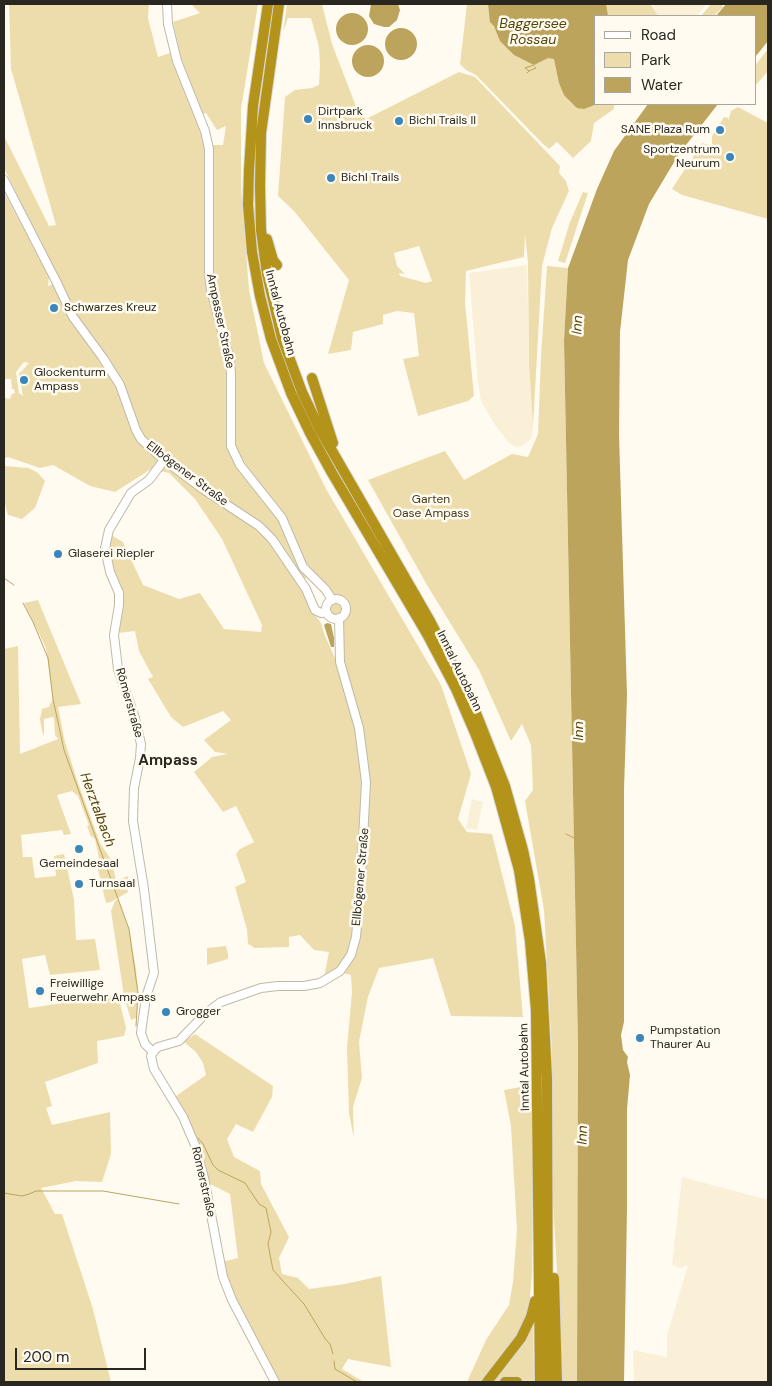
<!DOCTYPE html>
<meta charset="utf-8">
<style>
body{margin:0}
#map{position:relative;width:772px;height:1386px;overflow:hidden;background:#fffbf1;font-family:"DM Sans",sans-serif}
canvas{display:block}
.frame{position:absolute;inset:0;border:5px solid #292720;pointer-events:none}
.legend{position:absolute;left:594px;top:15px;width:162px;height:90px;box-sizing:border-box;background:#fffbf1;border:1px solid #a9a69d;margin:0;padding:6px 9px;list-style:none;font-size:15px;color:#292720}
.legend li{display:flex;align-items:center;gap:10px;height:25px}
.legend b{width:25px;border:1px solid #a9a69d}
.scale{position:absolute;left:15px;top:1348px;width:131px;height:22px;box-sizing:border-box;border:2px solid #292720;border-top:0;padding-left:6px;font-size:15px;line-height:18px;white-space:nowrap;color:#292720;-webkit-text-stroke:4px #fffbf1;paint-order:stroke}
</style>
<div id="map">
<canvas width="772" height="1386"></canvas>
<div class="frame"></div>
<ul class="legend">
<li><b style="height:6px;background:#fff"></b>Road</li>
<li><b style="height:14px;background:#eeddac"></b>Park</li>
<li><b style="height:14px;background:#bca45d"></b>Water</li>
</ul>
<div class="scale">200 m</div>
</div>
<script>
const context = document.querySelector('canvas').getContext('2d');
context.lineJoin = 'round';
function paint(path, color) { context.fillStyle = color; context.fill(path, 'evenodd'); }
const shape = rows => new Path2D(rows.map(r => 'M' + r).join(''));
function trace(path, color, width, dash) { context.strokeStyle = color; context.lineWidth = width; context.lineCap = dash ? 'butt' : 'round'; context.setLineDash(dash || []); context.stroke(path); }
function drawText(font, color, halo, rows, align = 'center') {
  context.font = font + ' "DM Sans",sans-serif'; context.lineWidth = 5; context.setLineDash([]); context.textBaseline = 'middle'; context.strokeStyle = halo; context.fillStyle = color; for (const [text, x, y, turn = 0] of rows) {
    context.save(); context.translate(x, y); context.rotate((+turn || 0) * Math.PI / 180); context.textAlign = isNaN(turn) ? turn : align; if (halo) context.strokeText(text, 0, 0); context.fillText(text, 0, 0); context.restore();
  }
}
paint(shape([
 [650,4,706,4,697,16,658,16],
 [527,265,529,365,533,426,532,436,529,441,522,446,516,447,509,443,495,425,481,401,478,383,469,273],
 [472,799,483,802,477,830,466,828],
 [682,1177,768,1200,768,1382,634,1382,633,1350,667,1357,667,1335,688,1265,680,1268,672,1265]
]), '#f9f0d7');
paint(shape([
 [9,4,149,4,148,18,158,57,173,52,206,145,223,145,226,126,217,130,206,113,203,114,181,58,173,22,200,13,191,4,258,4,241,109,241,188,249,290,264,363,326,489,441,685,471,774,458,819,467,832,492,834,515,926,523,1017,451,1016,433,958,379,968,368,997,359,1042,362,1078,353,1107,354,1138,349,1114,347,1048,352,992,351,975,343,973,358,945,364,878,366,817,359,728,336,619,330,617,326,610,329,601,337,599,320,579,303,578,312,611,321,623,325,636,335,658,355,726,363,781,362,816,351,939,347,953,339,966,324,977,329,952,314,950,300,935,289,937,289,947,255,948,248,944,247,930,235,887,246,882,236,854,240,849,254,842,236,806,223,812,194,772,212,757,228,754,215,752,204,740,231,720,223,711,183,727,171,717,148,679,153,677,139,651,135,631,118,633,122,599,107,546,111,535,123,542,143,585,179,599,200,593,224,629,261,632,262,625,222,539,195,499,169,473,151,469,115,492,90,486,53,465,40,468,8,457,4,458,4,192,49,277,48,286,59,282,4,168,4,136,49,226,56,225,11,69],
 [24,362,29,363,19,374,23,396,19,393,16,372],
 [4,379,11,379,12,389,14,389,15,393,12,394,10,399,5,398],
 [287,4,322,4,332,44,359,114,366,119,459,72,475,77,560,166,559,173,566,181,569,191,552,228,542,266,533,426,529,365,528,263,525,234,524,257,466,271,465,302,474,396,468,401,418,416,403,359,419,356,414,313,397,311,383,315,383,324,353,332,351,350,328,354,349,280,294,211,278,196,285,97,295,90,312,88,319,85,320,66,319,47,311,18,288,18,283,32],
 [419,246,432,281,426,283,400,276,399,273,405,274,397,266,394,253],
 [467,4,650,4,658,16,596,16,596,104,614,104,614,109,594,123,591,141,573,158,557,142,549,149,543,144,476,75,466,70,460,64],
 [711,4,721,4,723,7,714,16,701,16],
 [768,49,768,71,756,85,756,64],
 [738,107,768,123,768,219,682,195,672,189,702,143,718,147,712,145,712,136,724,117,728,118,728,121,731,111],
 [583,192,588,193,565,263,558,261,570,222],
 [547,266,568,268,564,340,578,1045,577,1382,559,1382,559,1308,553,1201,552,1054,544,910,525,801,533,790,531,745,522,724,511,741,479,670,427,585,368,480,445,451,464,480,512,454,528,457,538,434,541,356],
 [4,466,29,468,38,473,45,481,35,508,22,519,8,515,4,500],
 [38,600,81,704,58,707,65,742,77,780,100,843,112,861,116,881,128,876,130,888,127,889,128,892,111,902,106,903,96,861,99,858,95,839,91,836,87,826,89,825,78,796,72,791,57,795,71,834,64,835,62,830,21,835,23,857,32,857,35,878,56,876,54,856,64,854,74,900,76,940,95,939,100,970,50,975,45,955,22,959,29,1008,118,995,126,1028,124,1036,97,1041,98,1063,45,1082,52,1106,46,1108,52,1125,110,1112,111,1154,102,1182,76,1181,41,1188,55,1214,62,1214,93,1309,111,1382,4,1382,4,649,18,646,20,754,58,739,55,735,54,718,52,717,44,719,44,736,42,731,40,719,42,709,49,707,53,698,46,648,24,603],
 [118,899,129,929,136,969,138,993,136,1018,131,1020,124,996,111,911,115,901],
 [226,946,228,954,228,959,207,965,207,948],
 [195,1034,273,1086,272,1097,253,1132,236,1124,227,1139,234,1157,260,1171,261,1184,289,1237,279,1258,282,1274,298,1278,309,1289,345,1284,381,1276,391,1367,348,1359,342,1369,364,1382,278,1382,237,1303,222,1262,238,1258,230,1194,208,1183,208,1175,193,1132,176,1096,206,1075,203,1063,196,1052,184,1042],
 [532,1085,532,1272,529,1309,519,1334,482,1382,467,1382,486,1340,509,1305,513,1282,517,1230,511,1126,504,1090],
 [533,1325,534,1382,516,1380,503,1382,491,1382]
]), '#eeddac');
paint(shape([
 [371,4,398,4,400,10,397,20,389,27,384,27,374,24,369,16],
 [488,4,606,4,608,16,596,16,596,104,597,104,584,109,577,108,564,95,559,83,554,59,548,58,534,65,514,55,500,41,494,26,490,22],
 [726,4,768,4,768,41,756,56,756,16,716,16],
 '336 29a16 16 0 1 1 32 0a16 16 0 1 1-32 0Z',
 '385 44a16 16 0 1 1 32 0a16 16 0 1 1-32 0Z',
 '352 61a16 16 0 1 1 32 0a16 16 0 1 1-32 0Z',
 [648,104,718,104,679,154,649,204,628,260,620,332,619,435,627,695,624,790,624,1022,621,1035,623,1050,628,1057,627,1062,630,1075,627,1109,627,1208,624,1382,577,1382,578,1045,564,340,568,268,578,241,597,189,614,151],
 [327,623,331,624,334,638,334,647,331,647,324,625]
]), '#bca45d');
trace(shape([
 [529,71,536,68,535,67],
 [527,73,529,71,525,68,534,65],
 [4,578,14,585],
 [23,603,33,622,48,658,53,699,64,750,129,929,138,993,136,1026],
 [566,834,574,838],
 [198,1138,203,1144,213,1165,218,1170,245,1183,259,1204,266,1208,271,1232,268,1244,273,1270,304,1304,326,1340,330,1344,333,1354],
 [4,1193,22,1196,29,1194,36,1191,103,1191,179,1204],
 [334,1361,335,1369,357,1382]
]), '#bca45d', 1);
const secondary = shape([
 [167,4,168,24,177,61,205,131,209,149,209,275,211,290,229,357,231,373,231,446,240,465,282,518,303,567,326,590,332,600],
 [4,180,56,281,73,317,103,358,120,385,136,430,141,439,164,460,203,489,259,526,272,539,306,589,315,610,321,613,326,612],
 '326 609a10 10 0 1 1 20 0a10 10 0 1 1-20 0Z',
 [153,1052,145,1044,141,1033,146,997,154,973,144,889,133,821,134,788,140,758,141,744,135,718,118,669,114,635,119,605,119,593,110,572,105,548,109,530,131,493,149,480,164,460],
 [275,1382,232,1300,223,1277,204,1178,195,1145,183,1117,154,1069,151,1056,154,1051,158,1047,179,1041,205,1014,221,1002,261,988,278,986,304,986,320,983,340,971,351,955,356,937,361,878,366,782,359,728,340,662,339,618]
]);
const highway = shape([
 [268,4,253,106,249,170,248,205,252,252,260,296,271,339,291,393,310,433,332,473,427,634,456,689,475,733,496,787,519,870,530,941,536,1010,540,1382],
 [279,4,261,133,260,186,261,230,267,274,282,338,302,392,320,430,430,621,470,698,505,786,523,850,529,879,541,963,547,1078,548,1382],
 [267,239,273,260,277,265],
 [312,378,333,443],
 [554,1278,557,1382],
 [487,1382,521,1338,531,1317,535,1301],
 [505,1382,517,1382]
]);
trace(secondary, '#bfb9a8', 10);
trace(highway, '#d8d8d7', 12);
trace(secondary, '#fff', 8);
trace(highway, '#b4931a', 10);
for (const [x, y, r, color] of [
 [308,119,5,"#3a85b9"],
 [399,121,5,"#3a85b9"],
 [720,130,5,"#3a85b9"],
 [730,157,5,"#3a85b9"],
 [331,178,5,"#3a85b9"],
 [54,308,5,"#3a85b9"],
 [24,380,5,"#3a85b9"],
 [58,554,5,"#3a85b9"],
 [79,849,5,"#3a85b9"],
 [79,884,5,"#3a85b9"],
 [40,991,5,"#3a85b9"],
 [166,1012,5,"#3a85b9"],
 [640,1038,5,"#3a85b9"]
]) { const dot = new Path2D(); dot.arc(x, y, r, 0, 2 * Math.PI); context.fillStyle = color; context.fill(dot); trace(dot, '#fffbf1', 2); }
drawText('12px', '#292720', '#fffbf1', [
 ["Dirtpark",318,112],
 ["Innsbruck",318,126],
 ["Bichl Trails II",409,121],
 ["SANE Plaza Rum",710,130,"right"],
 ["Sportzentrum",720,150,"right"],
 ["Neurum",720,164,"right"],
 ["Bichl Trails",341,178],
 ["Schwarzes Kreuz",64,308],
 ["Glockenturm",34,373],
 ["Ampass",34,387],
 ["Glaserei Riepler",68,554],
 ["Gemeindesaal",79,864,"center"],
 ["Turnsaal",89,884],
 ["Freiwillige",50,984],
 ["Feuerwehr Ampass",50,998],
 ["Grogger",176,1012],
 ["Pumpstation",650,1031],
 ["Thaurer Au",650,1045]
], 'left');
drawText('12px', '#292720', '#fffbf1', [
 ["Inntal Autobahn",280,313,75],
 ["Ampasser Straße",220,321,78],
 ["Ellbögener Straße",187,474,37],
 ["Inntal Autobahn",459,671,64],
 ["Römerstraße",129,703,74],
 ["Ellbögener Straße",361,877,-85],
 ["Inntal Autobahn",525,1067,-91],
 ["Römerstraße",203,1182,77]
]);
drawText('12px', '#453b1b', '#fffbf1', [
 ["Garten",431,500],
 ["Oase Ampass",431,514]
]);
drawText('italic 14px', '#56450a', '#fffbf1', [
 ["Baggersee",533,24],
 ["Rossau",533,40],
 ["Inn",578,325,-87],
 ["Inn",579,731,-90],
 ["Herztalbach",97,810,70],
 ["Inn",583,1135,-89]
]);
drawText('bold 15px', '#292720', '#fffbf1', [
 ["Ampass",168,761]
]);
</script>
